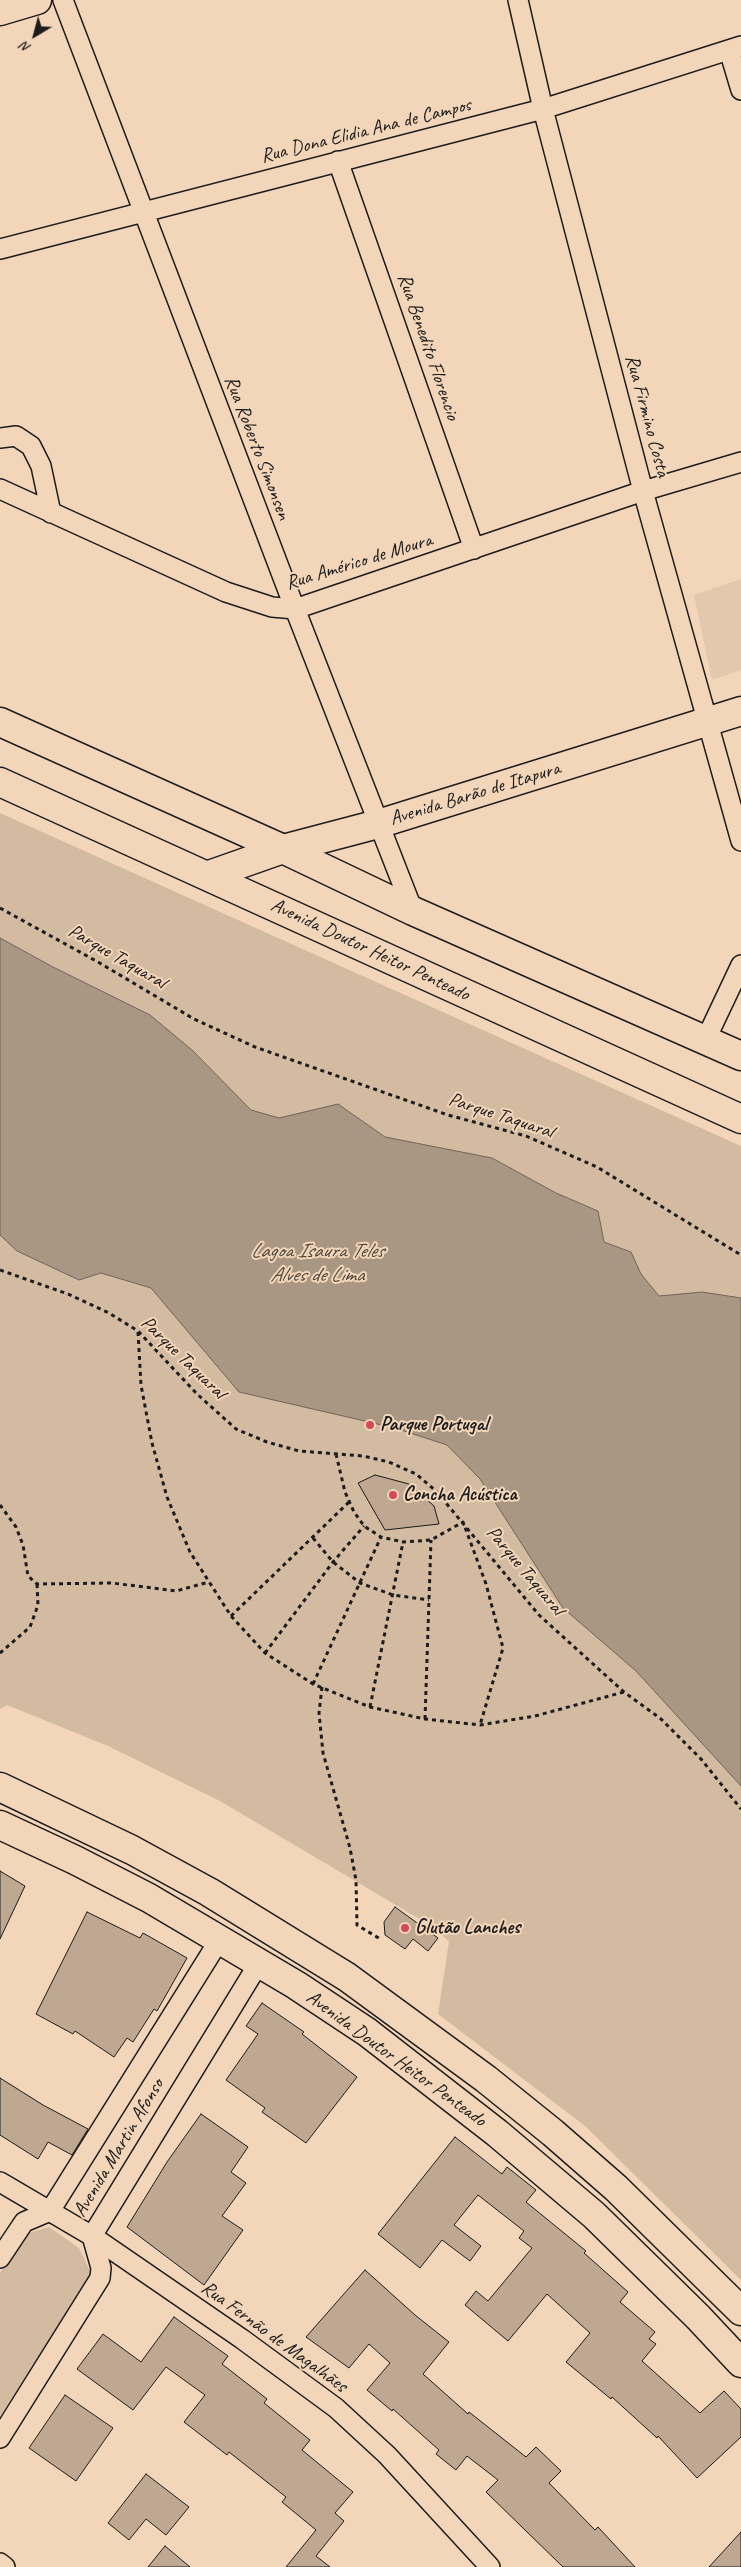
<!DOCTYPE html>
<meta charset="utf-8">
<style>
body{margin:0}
#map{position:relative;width:741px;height:2567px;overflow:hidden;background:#f3d6b9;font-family:Caveat,sans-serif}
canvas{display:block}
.north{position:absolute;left:10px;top:10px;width:50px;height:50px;-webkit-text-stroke:4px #f3d6b9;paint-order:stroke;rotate:217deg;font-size:14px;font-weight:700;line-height:20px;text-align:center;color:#1c1c1c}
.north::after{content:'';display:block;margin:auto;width:18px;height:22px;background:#1c1c1c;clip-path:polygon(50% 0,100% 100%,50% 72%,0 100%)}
</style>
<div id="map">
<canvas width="741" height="2567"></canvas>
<div class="north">N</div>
</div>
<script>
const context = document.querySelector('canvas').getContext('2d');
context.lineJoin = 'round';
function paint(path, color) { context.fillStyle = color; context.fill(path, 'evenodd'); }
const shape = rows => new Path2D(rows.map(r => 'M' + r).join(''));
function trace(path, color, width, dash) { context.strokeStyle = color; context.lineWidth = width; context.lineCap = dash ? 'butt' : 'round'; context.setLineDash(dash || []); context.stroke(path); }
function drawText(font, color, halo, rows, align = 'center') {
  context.font = font + ' Caveat,sans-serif'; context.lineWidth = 4; context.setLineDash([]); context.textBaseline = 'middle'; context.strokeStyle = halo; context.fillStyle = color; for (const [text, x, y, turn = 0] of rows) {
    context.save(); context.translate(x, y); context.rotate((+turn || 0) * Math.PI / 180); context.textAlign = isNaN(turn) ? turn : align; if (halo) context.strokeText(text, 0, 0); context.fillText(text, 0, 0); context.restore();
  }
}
paint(shape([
 [741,579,741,670,712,680,694,595]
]), '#e3c8ad');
paint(shape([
 [0,813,741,1146,741,2280,585,2126,438,2014,449,1941,428,1924,220,1801,108,1746,7,1705,0,1709],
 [49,2227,79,2248,91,2273,0,2416,0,2273,25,2234]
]), '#d3bba2');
const water = shape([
 [0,938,53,967,150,1015,192,1050,251,1110,279,1118,338,1104,385,1137,492,1158,556,1193,598,1211,604,1242,631,1252,641,1274,659,1296,702,1292,741,1298,741,1786,636,1671,563,1608,480,1479,447,1445,395,1428,239,1392,151,1288,101,1273,79,1280,17,1251,0,1235,0,938]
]);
paint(water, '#a99683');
trace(water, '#71655a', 1);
const building = shape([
 [375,1475,409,1484,434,1506,439,1524,385,1530,358,1483,375,1475],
 [0,1871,25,1886,0,1939,0,1871],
 [395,1907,438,1938,428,1951,413,1939,405,1949,385,1935,384,1922,395,1907],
 [87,1912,140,1938,143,1933,187,1958,157,2011,154,2009,133,2042,127,2038,114,2057,75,2031,73,2034,36,2014,87,1912],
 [262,2003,304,2032,302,2034,357,2077,306,2143,262,2112,265,2108,226,2080,258,2034,246,2026,262,2003],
 [0,2078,43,2105,88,2129,72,2155,48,2142,38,2159,0,2135,0,2078],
 [201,2114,248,2147,231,2172,246,2183,222,2216,243,2230,204,2285,127,2227,167,2162,201,2114],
 [455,2137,502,2174,507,2167,536,2190,526,2202,586,2251,584,2253,628,2292,620,2302,655,2332,649,2339,656,2344,642,2361,700,2413,724,2391,741,2409,741,2437,697,2478,658,2436,657,2438,612,2397,611,2399,566,2362,590,2333,547,2294,508,2341,465,2305,476,2291,488,2301,532,2248,519,2238,524,2231,478,2195,454,2225,481,2246,470,2261,442,2240,420,2268,378,2234,455,2137],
 [365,2270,415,2315,449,2342,423,2374,468,2414,469,2412,526,2457,536,2447,561,2471,549,2483,595,2530,598,2527,635,2567,563,2567,486,2492,498,2480,467,2456,456,2470,436,2454,439,2450,393,2409,392,2411,367,2390,390,2363,369,2344,349,2368,306,2337,365,2270],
 [174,2317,228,2356,222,2364,267,2399,264,2403,310,2440,302,2450,353,2492,335,2513,344,2521,316,2556,330,2567,286,2567,316,2530,282,2502,286,2497,229,2452,227,2455,184,2422,205,2395,166,2367,133,2410,77,2369,103,2334,141,2362,174,2317],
 [65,2395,113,2428,76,2481,29,2448,65,2395],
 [146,2474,189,2507,166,2535,146,2519,129,2540,108,2523,146,2474],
 [741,2532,741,2567,709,2567,741,2532],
 [165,2546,190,2567,148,2567,165,2546]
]);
paint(building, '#bea892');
trace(building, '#1c1c1c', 1);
const minor = shape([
 [63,0,295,609,413,911],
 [518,0,543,109,643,491,741,841],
 [729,50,741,90],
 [338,161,474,549],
 [0,249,543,109,741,46],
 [0,438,16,436,31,446,41,466,51,513],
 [0,489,226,592,272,607,295,609,643,491,741,462],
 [706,1039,741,965],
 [0,2182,92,2236,242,2339,336,2408,387,2455,490,2567],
 [0,2258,24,2222,50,2211,220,1939],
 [0,2438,100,2278,101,2268,92,2236,259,1963],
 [0,2563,5,2567]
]);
const secondary = shape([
 [209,875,283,849,378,824,741,711]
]);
const primary = shape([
 [0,11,37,0],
 [0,722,283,849,413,911,741,1056],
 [0,782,741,1119],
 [0,1787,132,1850,209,1892,347,1977,486,2079,553,2133,616,2188,741,2311],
 [0,1825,75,1860,149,1898,296,1985,367,2032,497,2133,594,2215,698,2317,741,2363]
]);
trace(minor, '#1c1c1c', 22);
trace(secondary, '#1c1c1c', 31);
trace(primary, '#1c1c1c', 31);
trace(shape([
 [0,908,98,962,194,1019,255,1047,448,1115,526,1136,597,1167,741,1255],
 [0,1270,68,1294,109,1313,138,1331,197,1394,236,1429,267,1442,299,1451,363,1456,389,1462,416,1474,436,1491,539,1615,624,1692,661,1719,701,1759,741,1809],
 [138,1332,141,1385,152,1443,167,1497,190,1552,231,1616,265,1653,313,1684,370,1707,425,1719,480,1725,535,1716,624,1692],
 [336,1454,345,1492,354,1512,364,1526,381,1537,403,1542,431,1540,463,1522,486,1584,503,1648,480,1725],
 [0,1505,16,1527,23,1545,28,1576,37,1584,112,1583,176,1591,209,1582],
 [313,1538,333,1562,360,1583,393,1595,429,1600],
 [231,1616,349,1502],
 [0,1653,30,1627,38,1605,37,1584],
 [265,1653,333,1562,364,1526],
 [313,1684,381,1537],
 [322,1687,319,1713,323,1753,350,1848,356,1880,357,1925,382,1940],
 [370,1707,403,1542],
 [425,1719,431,1540]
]), '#1c1c1c', 3, [4, 4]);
trace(minor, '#f3d6b9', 19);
trace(secondary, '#f3d6b9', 28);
trace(primary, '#f3d6b9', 28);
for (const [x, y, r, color] of [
 [370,1425,5,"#d1495b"],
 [393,1495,5,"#d1495b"],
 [405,1928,5,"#d1495b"]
]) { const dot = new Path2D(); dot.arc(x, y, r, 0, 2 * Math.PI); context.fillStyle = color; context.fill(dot); trace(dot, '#f3d6b9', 2); }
drawText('20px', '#1c1c1c', '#f3d6b9', [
 ["Rua Dona Elidia Ana de Campos",366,131,-14],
 ["Rua Benedito Florencio",428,347,71],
 ["Rua Firmino Costa",647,416,75],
 ["Rua Roberto Simonsen",257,448,69],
 ["Rua Américo de Moura",359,562,-17],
 ["Avenida Barão de Itapura",475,794,-17],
 ["Avenida Doutor Heitor Penteado",370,950,25],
 ["Parque Taquaral",117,957,30],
 ["Parque Taquaral",501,1116,18],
 ["Parque Taquaral",183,1358,44],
 ["Parque Taquaral",525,1571,50],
 ["Avenida Doutor Heitor Penteado",396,2059,36],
 ["Avenida Martin Afonso",119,2148,-59],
 ["Rua Fernão de Magalhães",274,2337,36]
]);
drawText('bold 20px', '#1c1c1c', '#f3d6b9', [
 ["Parque Portugal",380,1425],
 ["Concha Acústica",403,1495],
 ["Glutão Lanches",415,1928]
], 'left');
drawText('italic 21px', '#4d4740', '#f3d6b9', [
 ["Lagoa Isaura Teles",317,1251],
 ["Alves de Lima",317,1275]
]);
</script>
